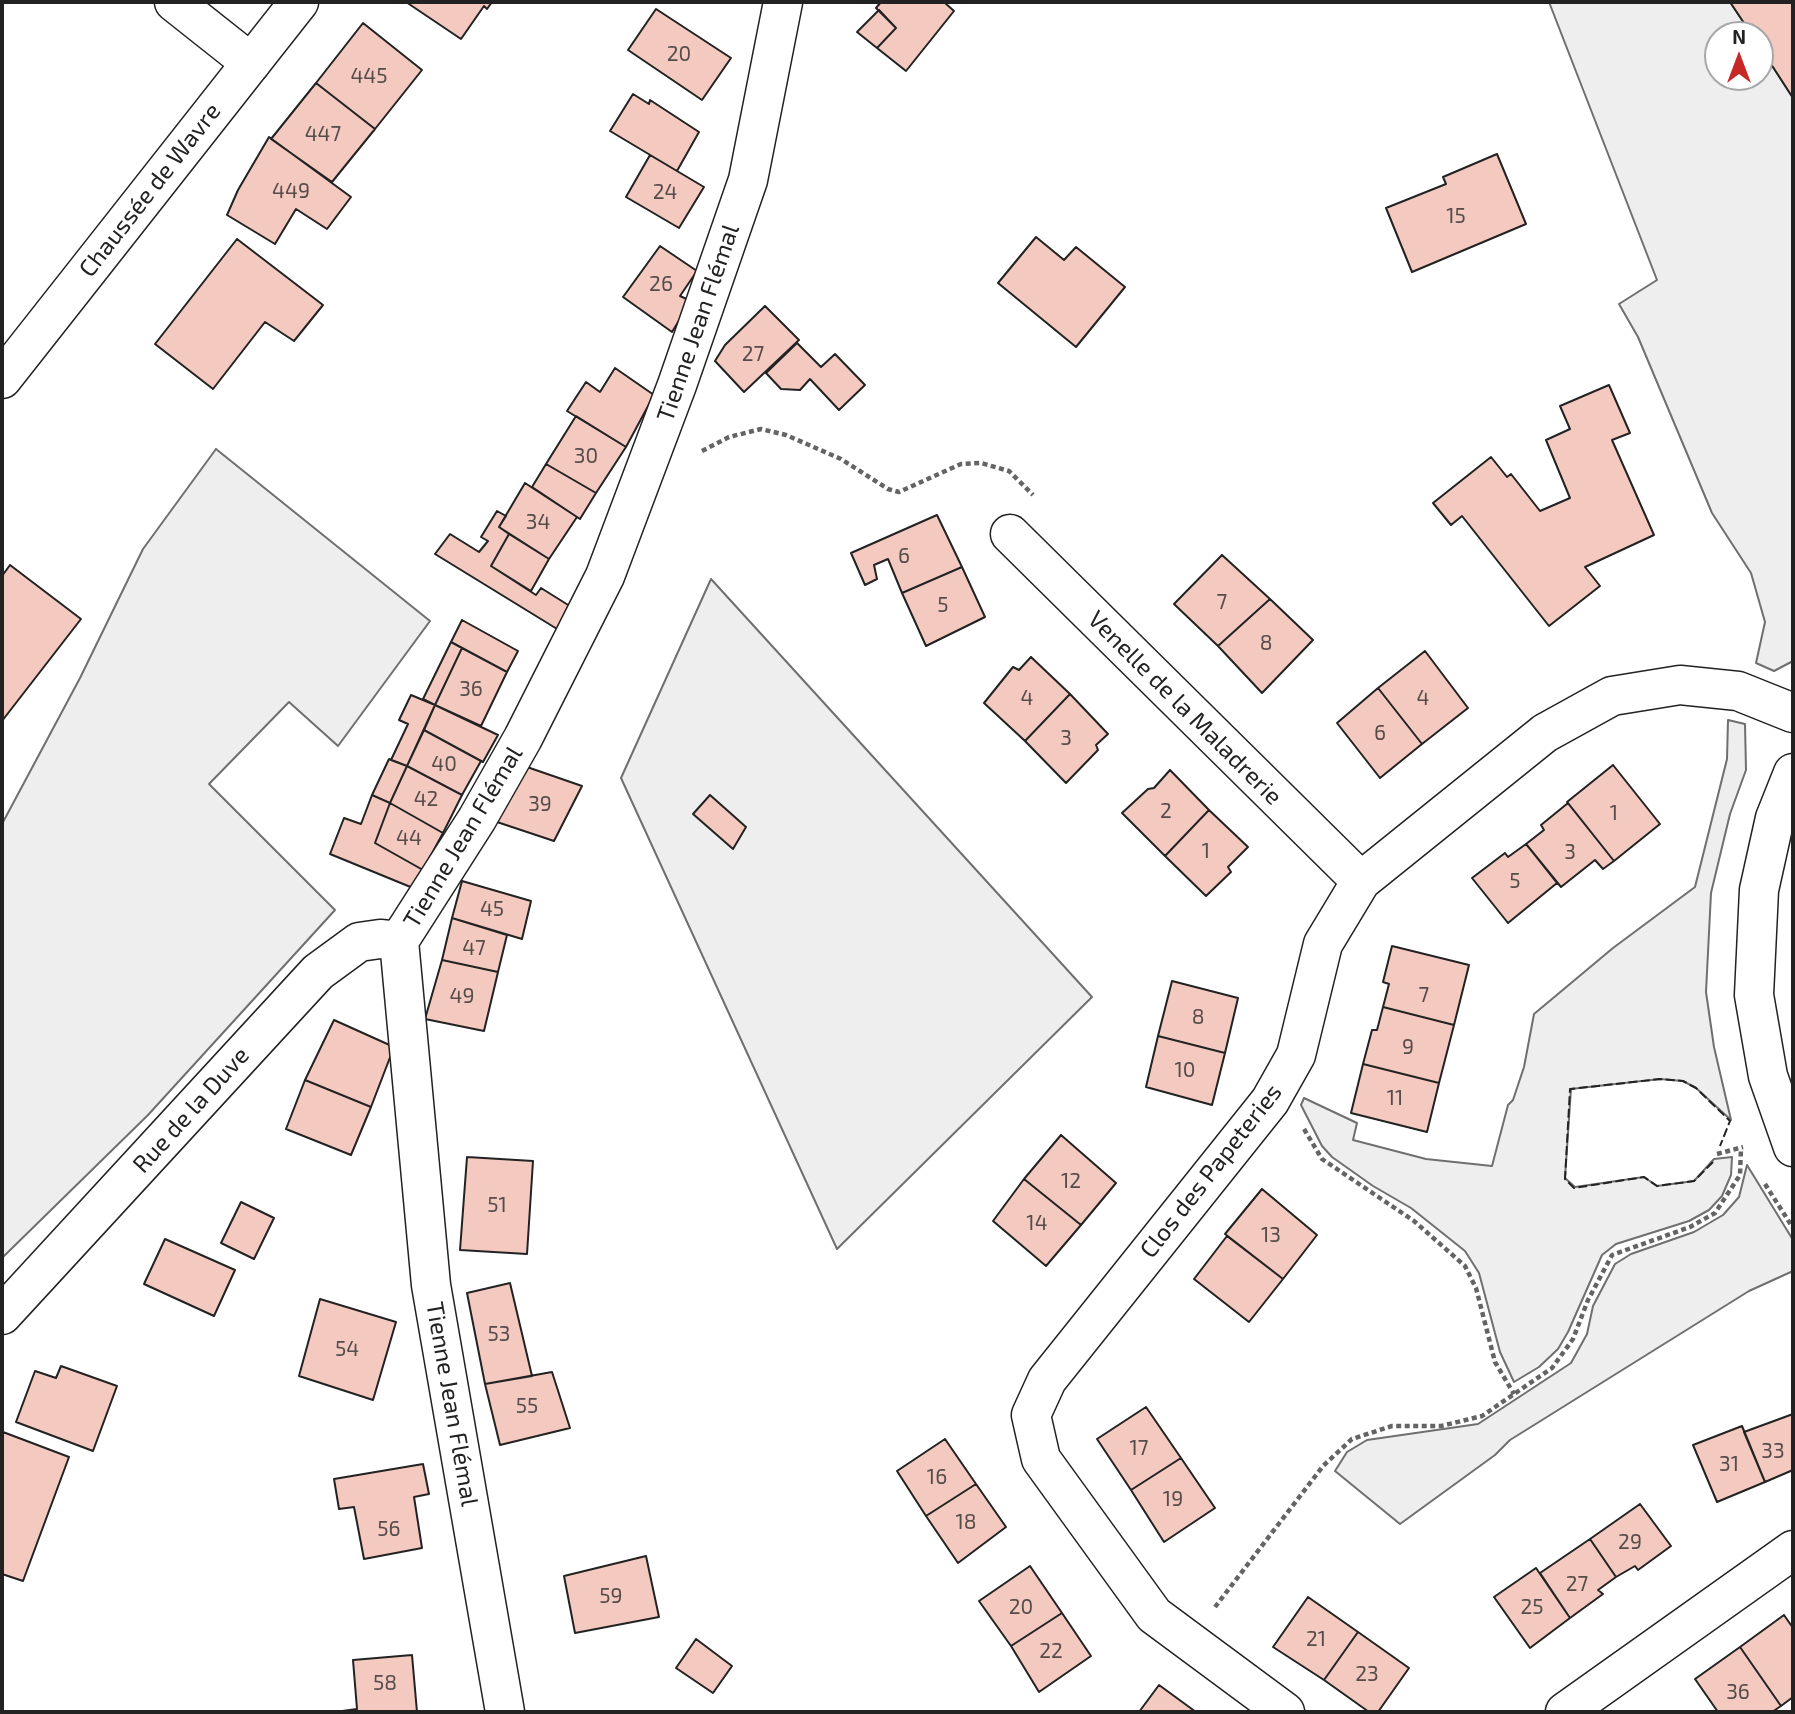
<!DOCTYPE html>
<meta charset="utf-8">
<style>
body{margin:0}
#map{position:relative;width:1795px;height:1714px;overflow:hidden;background:#fff;font-family:"Exo 2",sans-serif}
canvas{display:block}
.frame{position:absolute;inset:0;border:4px solid #222;pointer-events:none}
.north{position:absolute;left:1704px;top:21px;width:70px;height:70px;box-sizing:border-box;background:#fff;border:2px solid #a7a7a7;border-radius:50%;rotate:0deg;font-size:19px;font-weight:700;line-height:28px;text-align:center;color:#222}
.north::after{content:'';display:block;margin:auto;width:24px;height:32px;background:#c62828;clip-path:polygon(50% 0,100% 100%,50% 72%,0 100%)}
</style>
<div id="map">
<canvas width="1795" height="1714"></canvas>
<div class="frame"></div>
<div class="north">N</div>
</div>
<script>
const context = document.querySelector('canvas').getContext('2d');
context.lineJoin = 'round';
function paint(path, color) { context.fillStyle = color; context.fill(path, 'evenodd'); }
const shape = rows => new Path2D(rows.map(r => 'M' + r).join(''));
function trace(path, color, width, dash) { context.strokeStyle = color; context.lineWidth = width; context.lineCap = dash ? 'butt' : 'round'; context.setLineDash(dash || []); context.stroke(path); }
function drawText(font, color, halo, rows, align = 'center') {
  context.font = font + ' "Exo 2",sans-serif'; context.lineWidth = 5; context.setLineDash([]); context.textBaseline = 'middle'; context.strokeStyle = halo; context.fillStyle = color; for (const [text, x, y, turn = 0] of rows) {
    context.save(); context.translate(x, y); context.rotate((+turn || 0) * Math.PI / 180); context.textAlign = isNaN(turn) ? turn : align; if (halo) context.strokeText(text, 0, 0); context.fillText(text, 0, 0); context.restore();
  }
}
const green = shape([
 [1549,2,1730,2,1752,35,1718,35,1718,77,1760,77,1760,47,1793,98,1793,661,1774,671,1756,663,1765,622,1751,573,1712,513,1638,337,1619,304,1657,280,1549,2],
 [216,449,430,621,338,746,289,702,209,784,335,910,148,1115,2,1258,2,824,80,678,143,549,216,449],
 [711,579,1092,997,837,1249,621,778,711,579],
 [1728,720,1745,724,1746,770,1730,814,1711,893,1706,992,1714,1047,1731,1120,1696,1088,1683,1081,1660,1079,1571,1089,1565,1178,1575,1187,1644,1177,1657,1186,1694,1181,1714,1159,1732,1157,1731,1175,1722,1196,1709,1210,1689,1221,1616,1244,1602,1255,1568,1332,1558,1349,1539,1367,1514,1382,1500,1352,1479,1273,1465,1251,1411,1208,1373,1186,1332,1157,1322,1146,1301,1105,1304,1098,1357,1123,1353,1140,1426,1159,1492,1166,1508,1105,1513,1100,1524,1067,1534,1014,1613,948,1695,887,1727,759,1728,720],
 [1747,1165,1793,1240,1793,1271,1749,1291,1510,1440,1495,1455,1400,1524,1335,1471,1347,1452,1367,1440,1478,1424,1571,1363,1587,1334,1593,1306,1615,1264,1631,1254,1694,1232,1723,1215,1739,1197,1747,1165]
]);
paint(green, '#eee');
trace(green, '#6f6f6f', 2);
const building = shape([
 [406,2,492,2,487,9,484,6,461,39,406,2],
 [881,2,944,2,954,11,906,71,877,48,896,28,876,8,881,2],
 [1730,2,1793,2,1793,98,1760,47,1760,35,1752,35,1730,2],
 [656,9,731,58,702,100,628,50,656,9],
 [879,10,896,28,877,48,857,32,879,10],
 [363,23,422,70,375,129,316,83,363,23],
 [316,83,375,129,332,182,271,139,316,83],
 [633,94,649,104,650,100,699,132,677,171,610,131,633,94],
 [269,137,351,197,327,229,296,209,275,244,227,215,238,190,269,137],
 [1497,154,1526,224,1412,272,1386,208,1446,184,1443,177,1497,154],
 [650,155,704,187,679,228,626,197,650,155],
 [1036,237,1064,260,1076,247,1125,287,1076,347,998,283,1036,237],
 [237,239,323,305,294,341,265,322,213,389,155,344,237,239],
 [660,246,697,271,680,296,691,301,672,332,623,297,660,246],
 [765,306,799,340,744,392,715,361,725,345,765,306],
 [797,343,821,367,835,354,865,385,839,410,810,379,800,390,781,389,766,373,797,343],
 [615,368,654,395,626,447,567,411,586,382,600,392,615,368],
 [1609,385,1630,433,1612,440,1654,535,1585,567,1600,586,1549,626,1462,516,1451,525,1433,503,1491,457,1507,477,1511,474,1540,511,1570,498,1546,440,1570,429,1560,406,1609,385],
 [576,416,626,447,596,493,546,464,576,416],
 [546,464,596,493,580,519,532,487,546,464],
 [525,483,577,517,549,559,499,527,525,483],
 [497,511,506,516,499,527,509,534,491,566,536,595,541,588,573,608,562,632,435,554,450,534,479,552,488,541,481,537,497,511],
 [937,515,962,567,902,593,888,559,874,565,877,579,865,585,851,553,937,515],
 [509,534,549,559,531,591,491,566,509,534],
 [1222,555,1270,599,1218,646,1174,604,1222,555],
 [10,565,81,619,2,721,2,576,10,565],
 [962,567,985,617,926,646,902,593,962,567],
 [1270,599,1313,640,1262,693,1218,646,1270,599],
 [462,620,518,651,507,672,451,642,462,620],
 [451,642,462,648,435,705,423,699,451,642],
 [462,648,507,672,481,726,435,705,462,648],
 [1425,651,1468,708,1422,744,1378,688,1425,651],
 [1031,657,1070,694,1025,741,984,703,1013,667,1019,670,1031,657],
 [1378,688,1422,744,1380,778,1337,723,1378,688],
 [1070,694,1108,734,1096,745,1098,750,1066,783,1025,741,1070,694],
 [411,695,435,705,407,766,391,760,408,724,399,720,411,695],
 [435,705,498,735,483,762,424,730,435,705],
 [424,730,481,761,462,795,407,766,424,730],
 [389,759,407,766,390,803,372,795,389,759],
 [1613,765,1660,824,1614,861,1567,802,1613,765],
 [407,766,462,795,443,833,390,803,407,766],
 [527,767,582,786,554,841,497,822,527,767],
 [1170,770,1209,810,1165,856,1122,813,1148,789,1154,788,1170,770],
 [372,795,390,803,375,843,423,870,413,888,330,854,344,818,361,824,372,795],
 [710,795,746,827,733,849,693,814,710,795],
 [390,803,443,833,423,870,375,843,390,803],
 [1568,803,1614,861,1603,869,1595,860,1561,887,1526,844,1544,830,1541,825,1568,803],
 [1209,810,1248,847,1228,867,1231,872,1206,896,1165,856,1209,810],
 [1526,844,1557,883,1508,923,1472,878,1505,853,1508,857,1526,844],
 [462,881,531,901,522,939,452,918,462,881],
 [452,918,507,935,498,972,442,960,452,918],
 [1392,946,1469,965,1454,1025,1383,1007,1389,984,1383,982,1392,946],
 [442,960,498,972,484,1031,425,1019,442,960],
 [1172,981,1238,998,1225,1053,1158,1036,1172,981],
 [1383,1007,1454,1025,1439,1083,1363,1064,1372,1030,1377,1030,1383,1007],
 [334,1020,394,1047,371,1107,305,1080,334,1020],
 [1158,1036,1225,1053,1212,1105,1146,1087,1158,1036],
 [1363,1064,1439,1083,1427,1132,1351,1113,1363,1064],
 [305,1080,371,1107,351,1155,286,1129,305,1080],
 [1061,1135,1116,1183,1081,1225,1024,1179,1061,1135],
 [467,1157,533,1161,527,1254,460,1250,467,1157],
 [1024,1179,1081,1225,1046,1266,993,1221,1024,1179],
 [1262,1189,1317,1235,1283,1279,1225,1234,1262,1189],
 [241,1202,274,1218,254,1259,221,1243,241,1202],
 [1227,1236,1283,1279,1249,1322,1194,1279,1227,1236],
 [165,1239,235,1270,214,1316,144,1284,165,1239],
 [510,1283,532,1376,485,1384,467,1293,510,1283],
 [320,1299,396,1322,373,1400,299,1376,320,1299],
 [61,1366,117,1386,93,1451,16,1422,35,1371,56,1378,61,1366],
 [552,1372,570,1428,500,1445,485,1384,552,1372],
 [1146,1407,1181,1458,1131,1490,1097,1439,1146,1407],
 [1793,1414,1793,1470,1765,1482,1744,1432,1793,1414],
 [1742,1426,1765,1482,1717,1502,1693,1445,1742,1426],
 [3,1432,69,1457,23,1581,2,1574,3,1432],
 [945,1439,976,1484,926,1516,897,1471,945,1439],
 [1181,1458,1215,1508,1164,1542,1131,1490,1181,1458],
 [423,1464,429,1494,414,1497,422,1548,364,1559,354,1507,339,1509,334,1479,423,1464],
 [976,1484,1006,1527,958,1563,926,1516,976,1484],
 [1640,1504,1671,1546,1638,1570,1635,1566,1616,1577,1590,1539,1640,1504],
 [1590,1539,1616,1577,1598,1590,1603,1594,1570,1618,1540,1573,1590,1539],
 [646,1556,659,1617,575,1633,564,1576,646,1556],
 [1030,1566,1062,1613,1011,1646,979,1601,1030,1566],
 [1536,1568,1570,1618,1530,1648,1494,1597,1536,1568],
 [1308,1597,1358,1632,1324,1680,1273,1647,1308,1597],
 [1062,1613,1091,1656,1039,1692,1011,1646,1062,1613],
 [1784,1615,1793,1628,1793,1697,1781,1706,1740,1647,1784,1615],
 [1358,1632,1409,1668,1378,1712,1369,1712,1324,1680,1358,1632],
 [696,1639,732,1666,713,1693,676,1668,696,1639],
 [1740,1647,1781,1706,1772,1712,1718,1712,1695,1679,1740,1647],
 [412,1655,417,1712,335,1712,357,1709,353,1660,412,1655],
 [1159,1685,1196,1712,1139,1712,1159,1685]
]);
paint(building, '#f3c9c0');
trace(building, '#222', 2);
const minor = shape([
 [174,2,251,63],
 [1010,534,1361,881],
 [1793,773,1775,818,1759,890,1754,995,1768,1076,1793,1147],
 [2,1315,318,972,359,942,380,939,399,941],
 [505,1712,431,1285,399,941,477,819,523,738,605,576,677,385,748,180,783,2],
 [1285,1712,1154,1615,1041,1459,1031,1415,1047,1380,1270,1101,1296,1055,1323,944,1361,881,1545,733,1612,696,1680,685,1738,691,1793,713],
 [1565,1712,1793,1550]
]);
const secondary = shape([
 [2,379,299,2]
]);
trace(minor, '#222', 41);
trace(secondary, '#222', 41);
trace(shape([
 [702,451,729,437,761,429,786,435,841,459,888,489,899,492,961,464,981,463,1009,471,1033,495],
 [1304,1129,1322,1159,1414,1221,1465,1266,1476,1288,1495,1362,1514,1394],
 [1717,1154,1743,1147],
 [1765,1184,1793,1228],
 [1215,1607,1323,1466,1352,1439,1392,1426,1441,1426,1482,1416,1552,1368,1573,1339,1588,1300,1612,1255,1690,1227,1715,1213,1740,1175,1741,1148]
]), '#646464', 4.5, [5, 3.5]);
trace(minor, '#fff', 38);
trace(secondary, '#fff', 38);
trace(shape([
 [1713,1162,1694,1181,1657,1186,1644,1177,1574,1188,1565,1179,1570,1089,1660,1079,1683,1081,1696,1088,1730,1121,1720,1146]
]), '#222', 2, [9, 3.5]);
drawText('21px', '#564c4a', null, [
 ["20",679,54],
 ["445",369,76],
 ["447",323,134],
 ["449",291,191],
 ["24",665,192],
 ["15",1456,216],
 ["26",661,284],
 ["27",753,354],
 ["30",586,456],
 ["34",538,522],
 ["6",904,556],
 ["7",1222,602],
 ["5",943,605],
 ["8",1266,643],
 ["36",471,689],
 ["4",1027,698],
 ["4",1423,698],
 ["6",1380,733],
 ["3",1066,738],
 ["40",444,764],
 ["42",426,799],
 ["39",540,804],
 ["2",1166,811],
 ["1",1614,813],
 ["44",409,838],
 ["1",1206,851],
 ["3",1570,852],
 ["5",1515,881],
 ["45",492,909],
 ["47",474,948],
 ["7",1424,995],
 ["49",462,996],
 ["8",1198,1017],
 ["9",1408,1047],
 ["10",1185,1070],
 ["11",1395,1098],
 ["12",1071,1181],
 ["51",497,1205],
 ["14",1037,1223],
 ["13",1271,1235],
 ["53",499,1334],
 ["54",347,1349],
 ["55",527,1406],
 ["17",1139,1448],
 ["33",1773,1451],
 ["31",1729,1464],
 ["16",937,1477],
 ["19",1173,1499],
 ["18",966,1522],
 ["56",389,1529],
 ["29",1630,1542],
 ["27",1577,1584],
 ["59",611,1596],
 ["20",1021,1607],
 ["25",1532,1607],
 ["21",1316,1639],
 ["22",1051,1651],
 ["23",1367,1674],
 ["58",385,1683],
 ["36",1738,1692]
]);
drawText('24px', '#222', '#fff', [
 ["Chaussée de Wavre",150,190,-52],
 ["Tienne Jean Flémal",698,323,-71],
 ["Venelle de la Maladrerie",1185,708,45],
 ["Tienne Jean Flémal",463,837,-59],
 ["Rue de la Duve",191,1110,-48],
 ["Clos des Papeteries",1211,1171,-52],
 ["Tienne Jean Flémal",452,1404,80]
]);
</script>
